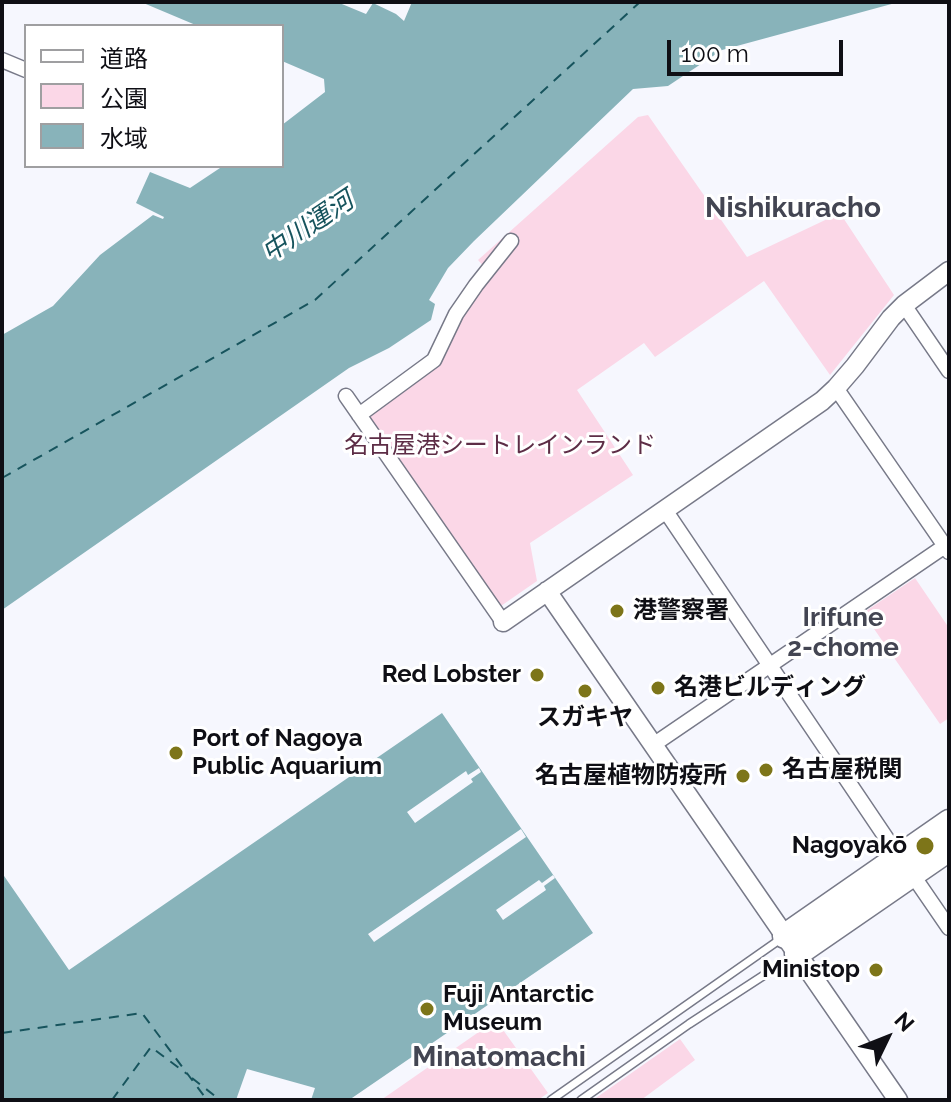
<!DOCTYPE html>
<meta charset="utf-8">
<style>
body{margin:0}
#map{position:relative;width:951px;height:1102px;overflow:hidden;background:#f6f7fe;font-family:Raleway,"Noto Sans JP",sans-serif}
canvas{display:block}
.frame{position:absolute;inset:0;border:4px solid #0f0f15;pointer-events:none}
.legend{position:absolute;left:24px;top:24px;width:260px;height:144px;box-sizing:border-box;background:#fff;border:2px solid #9f9fa1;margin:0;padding:10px 14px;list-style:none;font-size:24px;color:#0f0f15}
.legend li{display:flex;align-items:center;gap:16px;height:40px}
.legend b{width:40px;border:2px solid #9f9fa1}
.north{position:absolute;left:847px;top:998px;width:80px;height:80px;-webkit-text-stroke:6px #fff;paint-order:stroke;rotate:47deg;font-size:22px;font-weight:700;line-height:32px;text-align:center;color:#0f0f15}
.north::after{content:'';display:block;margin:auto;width:28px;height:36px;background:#0f0f15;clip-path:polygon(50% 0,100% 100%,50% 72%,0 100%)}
.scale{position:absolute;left:667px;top:40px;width:176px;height:36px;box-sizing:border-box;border:4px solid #0f0f15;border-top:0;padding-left:10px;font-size:24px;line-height:28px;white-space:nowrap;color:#0f0f15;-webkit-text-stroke:6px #fff;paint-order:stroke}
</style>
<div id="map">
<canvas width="951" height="1102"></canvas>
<div class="frame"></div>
<ul class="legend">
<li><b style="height:10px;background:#fff"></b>道路</li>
<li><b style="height:22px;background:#fbd7e7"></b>公園</li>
<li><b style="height:22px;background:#88b3ba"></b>水域</li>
</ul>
<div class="north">N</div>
<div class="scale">100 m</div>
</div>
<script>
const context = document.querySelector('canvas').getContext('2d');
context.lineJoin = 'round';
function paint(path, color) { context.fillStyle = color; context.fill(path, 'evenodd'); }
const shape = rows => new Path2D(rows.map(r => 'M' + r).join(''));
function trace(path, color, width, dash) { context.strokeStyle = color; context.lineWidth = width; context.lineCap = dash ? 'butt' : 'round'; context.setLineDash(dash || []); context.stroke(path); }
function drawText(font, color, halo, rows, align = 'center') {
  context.font = font + ' Raleway,"Noto Sans JP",sans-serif'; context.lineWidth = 6; context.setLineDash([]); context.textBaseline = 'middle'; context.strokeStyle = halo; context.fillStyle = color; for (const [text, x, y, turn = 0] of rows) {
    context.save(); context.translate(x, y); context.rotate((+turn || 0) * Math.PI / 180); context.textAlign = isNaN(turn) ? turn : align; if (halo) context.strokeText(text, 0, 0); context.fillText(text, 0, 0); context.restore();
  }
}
paint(shape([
 [648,115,747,257,840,213,894,295,830,375,764,281,655,357,644,343,577,390,633,475,530,543,537,581,498,608,366,418,437,367,457,323,486,269,478,260,638,117],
 [915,578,949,628,949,718,940,724,863,613],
 [496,1020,548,1093,538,1100,381,1100],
 [680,1039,695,1060,641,1100,593,1100]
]), '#fbd7e7');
paint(shape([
 [141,2,337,2,366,14,373,3,396,14,404,21,412,2,899,2,722,50,668,86,633,89,474,241,448,268,429,300,435,304,431,320,389,348,349,368,2,610,2,335,53,306,100,255,153,215,163,219,164,217,136,203,150,172,190,188,223,166,282,166,282,125,325,92,324,79,282,61,282,26,198,26],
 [442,713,593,933,349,1100,2,1100,2,873,69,970]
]), '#88b3ba');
paint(shape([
 [479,768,481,772,471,779,473,782,415,823,407,812,466,771,468,775],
 [521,829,526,837,374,942,368,934],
 [553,875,555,878,544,886,546,890,503,920,496,910,539,880,542,883],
 [247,1069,315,1088,311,1100,236,1100]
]), '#f6f7fe');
trace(shape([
 [2,478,315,300,640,2],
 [2,1033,142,1013,207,1100],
 [192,1078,220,1100],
 [112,1100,151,1047,187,1074]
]), '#17545d', 2, [10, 8]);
const lane = shape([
 [551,1100,782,938],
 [581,1100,689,1024,795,955]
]);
const street = shape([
 [2,60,26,70],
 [904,305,949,371],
 [836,388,949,552],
 [346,396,503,622],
 [359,415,434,360,456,314,476,285,511,241],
 [665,510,899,857],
 [653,745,945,546],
 [912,874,949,928]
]);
const secondary = shape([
 [547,591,898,1100],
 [503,622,822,401,836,388,855,366,891,318,904,305,949,271]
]);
const highway = shape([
 [785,936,949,822],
 [797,954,949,849]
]);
trace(lane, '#777988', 10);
trace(street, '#777988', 17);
trace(secondary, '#777988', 21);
trace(highway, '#777988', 27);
trace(lane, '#fff', 7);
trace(street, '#fff', 14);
trace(secondary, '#fff', 18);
trace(highway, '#fff', 24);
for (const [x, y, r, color] of [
 [617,611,8,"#7d7519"],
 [537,675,8,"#7d7519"],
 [658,688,8,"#7d7519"],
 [585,691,8,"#7d7519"],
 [176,753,8,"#7d7519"],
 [766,770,8,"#7d7519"],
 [743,776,8,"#7d7519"],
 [925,846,10,"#7d7519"],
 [876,970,8,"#7d7519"],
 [427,1009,8,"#7d7519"]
]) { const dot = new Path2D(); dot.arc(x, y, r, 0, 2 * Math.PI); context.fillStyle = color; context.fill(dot); trace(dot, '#fff', 3); }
drawText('24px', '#5d2d46', '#fff', [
 ["名古屋港シートレインランド",500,446]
]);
drawText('bold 24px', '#0f0f15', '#fff', [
 ["港警察署",633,611],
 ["Red Lobster",521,675,"right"],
 ["名港ビルディング",674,688],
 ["スガキヤ",585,718,"center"],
 ["Port of Nagoya",192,739],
 ["Public Aquarium",192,767],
 ["名古屋税関",782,770],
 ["名古屋植物防疫所",727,776,"right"],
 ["Nagoyakō",907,846,"right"],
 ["Ministop",860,970,"right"],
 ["Fuji Antarctic",443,995],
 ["Museum",443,1023]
], 'left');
drawText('italic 26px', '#17545d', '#fff', [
 ["中川運河",308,227,-34]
]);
drawText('bold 26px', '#434552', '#fff', [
 ["Irifune",843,618],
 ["2-chome",843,648]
]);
drawText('bold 28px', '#434552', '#fff', [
 ["Nishikuracho",793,209],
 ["Minatomachi",499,1058]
]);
</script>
